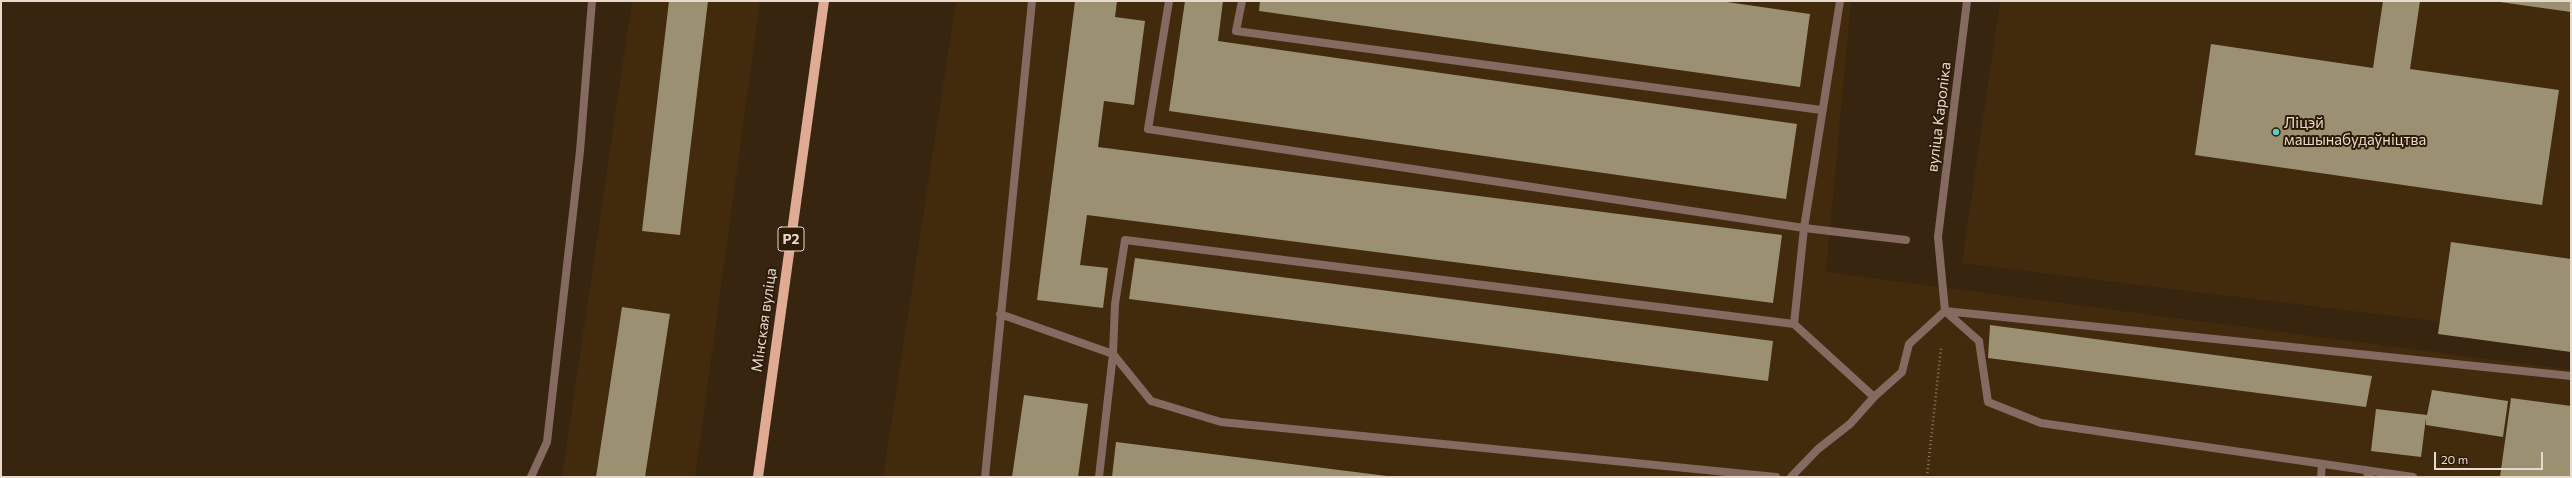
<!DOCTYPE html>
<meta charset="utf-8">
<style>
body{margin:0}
#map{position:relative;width:2572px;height:478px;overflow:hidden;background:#38250f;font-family:Commissioner,sans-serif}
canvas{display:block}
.frame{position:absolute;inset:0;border:2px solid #e7dacd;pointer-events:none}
.scale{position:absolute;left:2434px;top:452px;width:109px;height:18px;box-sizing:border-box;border:2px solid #e7dacd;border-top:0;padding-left:5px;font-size:12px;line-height:14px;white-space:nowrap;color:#e7dacd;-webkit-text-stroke:3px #2e1b06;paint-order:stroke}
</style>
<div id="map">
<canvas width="2572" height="478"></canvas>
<div class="frame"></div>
<div class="scale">20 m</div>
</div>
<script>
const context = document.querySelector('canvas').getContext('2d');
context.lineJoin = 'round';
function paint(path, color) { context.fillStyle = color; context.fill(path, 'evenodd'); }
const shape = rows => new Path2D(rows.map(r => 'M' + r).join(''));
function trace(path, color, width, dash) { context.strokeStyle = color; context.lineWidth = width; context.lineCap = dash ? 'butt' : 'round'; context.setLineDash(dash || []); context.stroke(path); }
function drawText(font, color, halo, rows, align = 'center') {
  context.font = font + ' Commissioner,sans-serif'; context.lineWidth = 4; context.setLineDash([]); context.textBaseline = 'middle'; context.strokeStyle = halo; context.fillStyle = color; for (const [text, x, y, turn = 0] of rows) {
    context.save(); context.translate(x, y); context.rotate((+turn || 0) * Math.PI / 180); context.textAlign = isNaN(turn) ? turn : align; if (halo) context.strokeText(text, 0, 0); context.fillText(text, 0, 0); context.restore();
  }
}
paint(shape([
 [632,1,760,1,695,477,562,477],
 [956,1,1851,1,1826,272,2571,370,2571,477,883,477],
 [2000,1,2571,1,2571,338,1962,263]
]), '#422a0d');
paint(shape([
 [669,1,708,1,680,235,642,231],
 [1075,1,1117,1,1115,17,1145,21,1134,105,1104,101,1098,147,1782,235,1773,303,1087,215,1080,265,1108,268,1103,308,1037,300],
 [1185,1,1223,1,1218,41,1797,124,1786,199,1169,111],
 [1260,1,1720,1,1810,14,1800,87,1259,11],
 [2383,1,2420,1,2410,69,2559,90,2542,205,2195,155,2211,44,2373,68],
 [2500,1,2571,1,2571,12,2500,2],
 [2451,242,2571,259,2571,352,2438,334],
 [1135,258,1773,341,1768,381,1129,299],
 [622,307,670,314,645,477,596,477],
 [1990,325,2372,376,2366,407,1988,358],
 [2432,390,2508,401,2503,437,2426,425,2426,418,2421,457,2371,451,2376,409,2427,415],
 [1024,395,1088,404,1078,477,1012,477],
 [2511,398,2571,406,2571,477,2500,477],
 [1116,442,1387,476,1387,477,1112,477]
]), '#9b9072');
trace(shape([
 [1927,477,1941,348]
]), '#8c7c6a', 2.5, [1, 3]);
trace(shape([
 [1169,1,1148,129,1804,228,1906,240],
 [1242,1,1236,31,1821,110],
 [1938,237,1945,311,2571,376],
 [1000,314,1113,354,1151,401,1221,422,1776,477],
 [1794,324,1874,397],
 [985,477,1032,1],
 [1099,477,1113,354,1115,304,1125,240,1794,324,1804,228,1840,1],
 [1791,477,1818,449,1850,424,1874,397,1902,372,1909,344,1945,311,1979,341,1988,402,2041,423,2413,477]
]), '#846a60', 8);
trace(shape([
 [1938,237,1967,1],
 [2365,470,2370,477],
 [2321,477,2322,464]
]), '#846a60', 8);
trace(shape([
 [531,477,547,442,580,151,592,1]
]), '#846a60', 8);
trace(shape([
 [758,477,824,1]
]), '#e0ab94', 10);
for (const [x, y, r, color] of [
 [2276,132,4,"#57cec2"]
]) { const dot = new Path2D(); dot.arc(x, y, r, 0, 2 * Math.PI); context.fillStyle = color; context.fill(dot); trace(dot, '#2e1b06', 1.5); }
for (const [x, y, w] of [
 [791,239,26]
]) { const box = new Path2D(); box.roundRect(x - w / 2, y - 12, w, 24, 3); context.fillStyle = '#2e1b06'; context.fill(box); trace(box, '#e7dacd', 1); }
drawText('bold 14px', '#e7dacd', null, [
 ["Р2",791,239]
]);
drawText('15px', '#e7dacd', '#2e1b06', [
 ["вуліца Кароліка",1939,117,-83],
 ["Мінская вуліца",764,320,-82]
]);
drawText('15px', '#e7dacd', '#2e1b06', [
 ["Ліцэй",2284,123],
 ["машынабудаўніцтва",2284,140]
], 'left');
</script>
